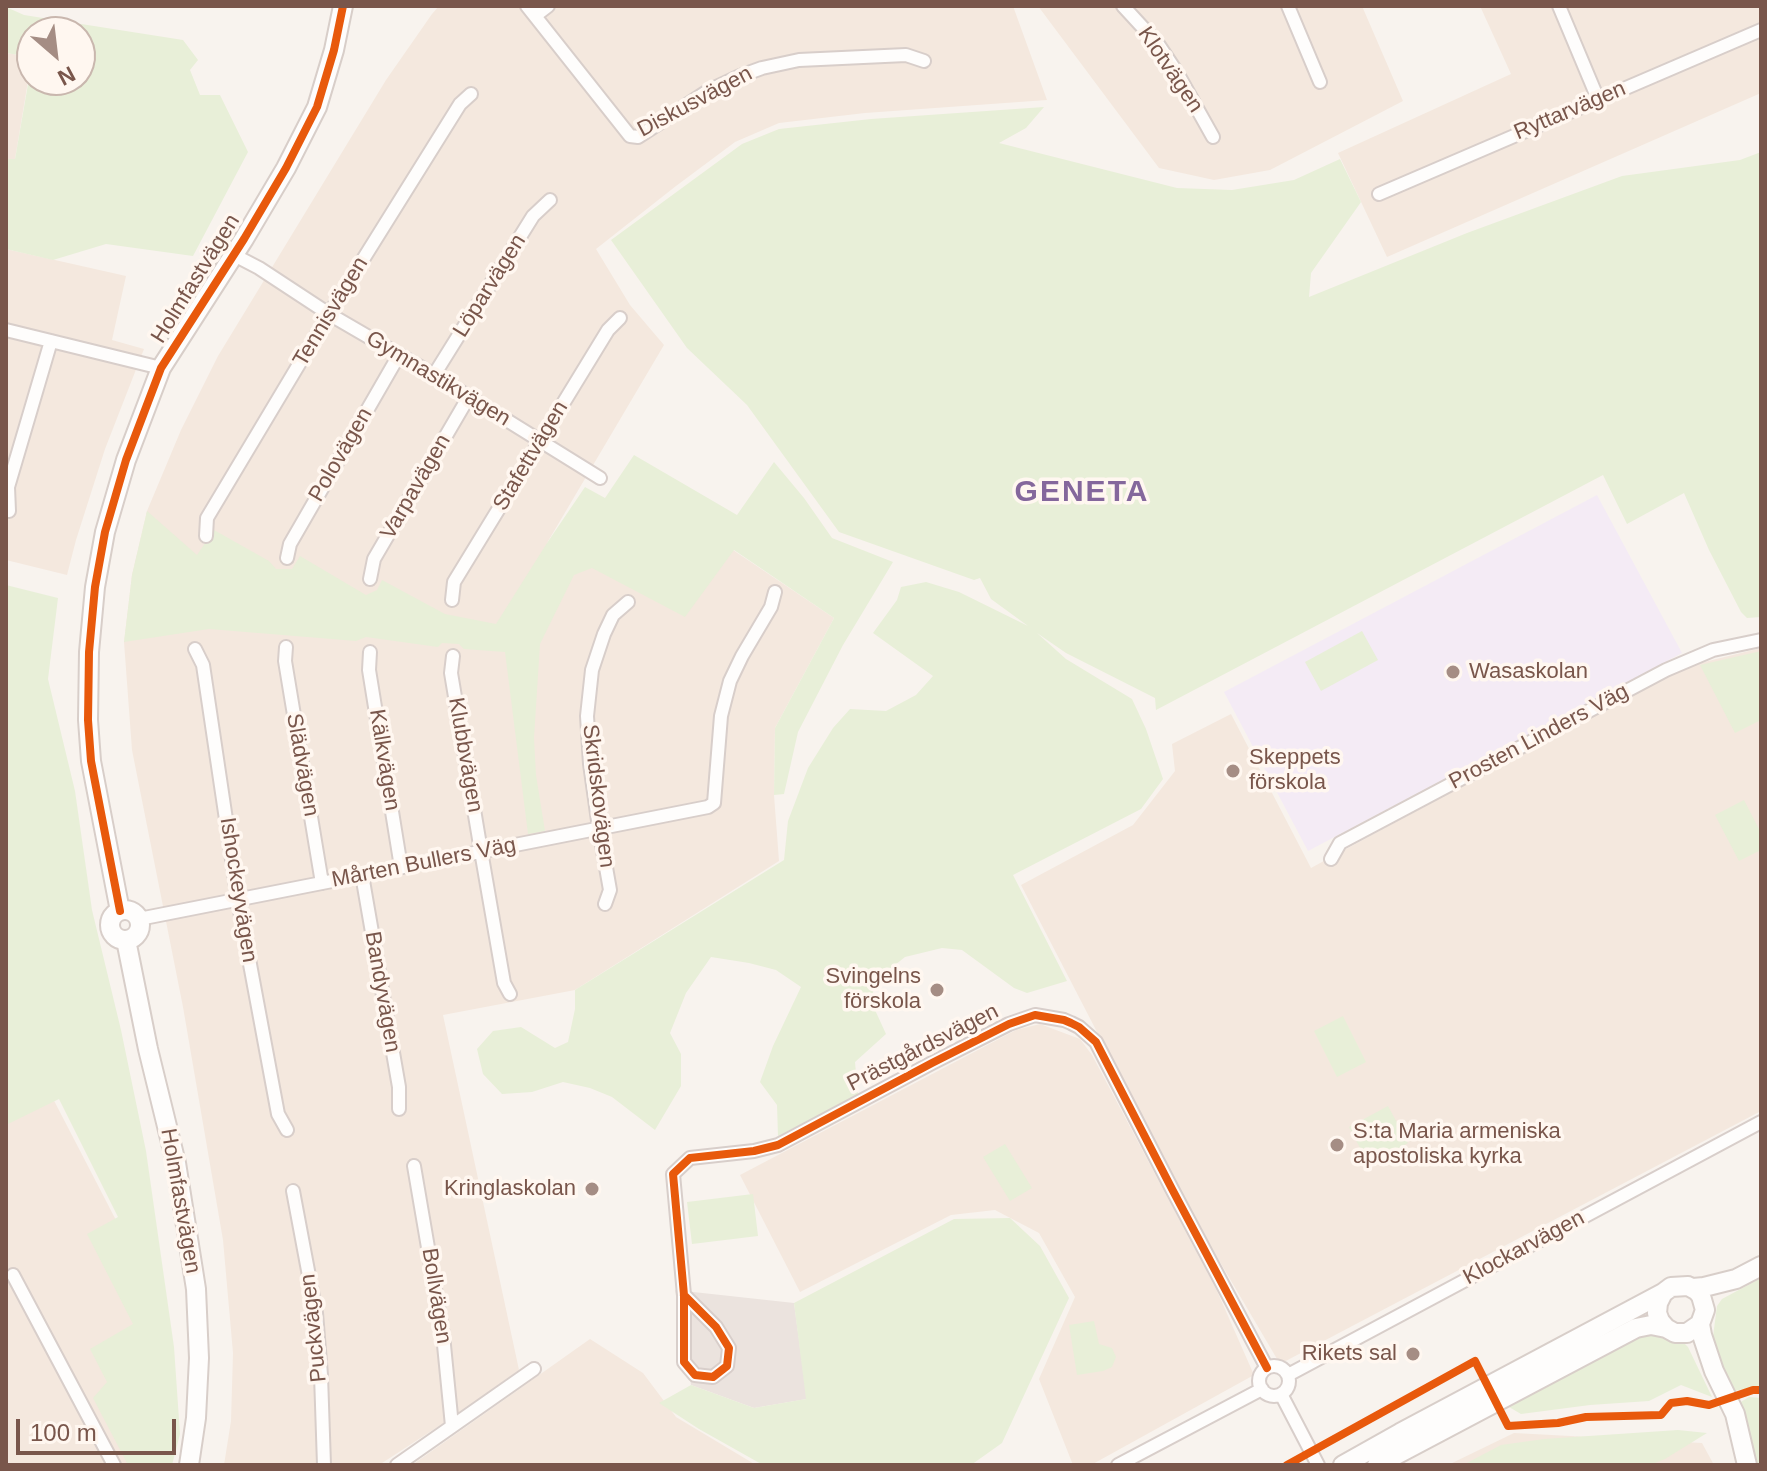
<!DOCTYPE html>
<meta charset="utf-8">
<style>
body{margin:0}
#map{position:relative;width:1767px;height:1471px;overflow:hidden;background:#f8f3ee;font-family:Helvetica,sans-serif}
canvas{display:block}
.frame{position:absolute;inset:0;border:8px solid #79564b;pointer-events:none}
.north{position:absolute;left:16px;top:16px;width:80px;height:80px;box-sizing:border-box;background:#fff7f0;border:2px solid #c9b7ae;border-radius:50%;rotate:152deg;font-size:22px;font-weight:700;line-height:32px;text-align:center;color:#79564b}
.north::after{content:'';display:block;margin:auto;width:28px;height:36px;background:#a58d84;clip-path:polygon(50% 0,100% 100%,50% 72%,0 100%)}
.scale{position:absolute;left:16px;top:1419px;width:160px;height:36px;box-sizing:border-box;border:4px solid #79564b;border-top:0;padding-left:10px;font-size:24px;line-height:28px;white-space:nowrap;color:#79564b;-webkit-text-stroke:6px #fff7f0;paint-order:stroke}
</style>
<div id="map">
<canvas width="1767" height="1471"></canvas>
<div class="frame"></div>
<div class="north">N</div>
<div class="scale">100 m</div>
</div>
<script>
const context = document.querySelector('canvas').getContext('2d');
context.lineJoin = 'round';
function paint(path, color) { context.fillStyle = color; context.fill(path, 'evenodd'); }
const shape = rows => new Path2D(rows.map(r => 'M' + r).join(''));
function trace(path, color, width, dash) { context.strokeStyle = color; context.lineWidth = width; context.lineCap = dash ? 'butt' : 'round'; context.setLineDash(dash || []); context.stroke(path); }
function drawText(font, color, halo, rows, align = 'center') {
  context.font = font + ' Helvetica,sans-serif'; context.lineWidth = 7; context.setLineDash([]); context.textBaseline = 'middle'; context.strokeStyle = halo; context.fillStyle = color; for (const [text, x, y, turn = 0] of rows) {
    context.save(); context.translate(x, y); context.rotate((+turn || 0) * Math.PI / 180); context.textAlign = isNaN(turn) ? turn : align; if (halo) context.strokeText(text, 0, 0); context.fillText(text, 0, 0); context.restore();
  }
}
paint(shape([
 [439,6,1013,6,1047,100,865,113,779,123,735,142,676,186,596,249,630,305,664,345,547,543,733,550,834,618,775,728,774,795,779,861,575,990,443,1015,519,1370,462,1411,379,1465,224,1465,231,1421,233,1353,223,1240,183,1007,132,750,124,642,132,575,147,511,181,430,218,356,386,80,432,14],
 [1038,6,1362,6,1403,101,1270,170,1214,180,1159,168],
 [1480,6,1761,6,1761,93,1387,257,1338,153,1511,74],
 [6,53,32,57,15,159,6,159],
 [6,249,126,276,112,340,144,349,105,449,76,540,67,575,6,560],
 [1761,648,1761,1111,1280,1364,1187,1206,1021,885,1133,825,1175,771,1172,744,1231,714,1311,868,1680,668],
 [6,1008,119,1226,156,1465,6,1465],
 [1040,1024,1080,1039,1092,1055,1217,1291,1254,1375,1091,1465,1073,1465,1039,1379,1075,1297,1039,1233,995,1210,951,1215,800,1292,740,1175,1016,1030],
 [590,1339,643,1373,676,1417,756,1465,412,1465],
 [1514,1433,1702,1443,1714,1465,1448,1465]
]), '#f4e8de');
paint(shape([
 [675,1290,794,1303,807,1399,754,1408,691,1385]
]), '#ebe3de');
paint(shape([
 [1597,495,1682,653,1308,851,1224,692]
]), '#f4ebf5');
paint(shape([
 [6,7,24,15,183,40,198,60,190,70,200,95,220,95,248,152,193,256,106,244,53,260,6,249,6,159,15,159,32,61,32,80,80,80,80,32,32,32,32,57,6,53],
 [1044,107,1026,128,999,143,1177,188,1232,190,1294,180,1340,159,1361,202,1311,273,1309,297,1467,233,1622,176,1740,160,1761,152,1761,617,1747,618,1741,612,1709,550,1684,493,1627,524,1603,475,1156,710,1155,698,1066,653,1037,633,1066,659,1132,699,1146,729,1163,779,1141,809,1013,875,1067,981,1027,993,1014,988,962,950,942,948,905,957,880,977,870,999,886,1034,855,1062,858,1095,778,1136,777,1105,760,1082,773,1046,801,987,776,970,749,963,711,957,686,993,670,1033,681,1054,681,1086,655,1130,612,1097,590,1088,563,1082,532,1092,502,1094,483,1074,477,1049,493,1031,521,1027,555,1048,568,1042,575,1009,575,990,784,860,788,821,808,768,833,728,850,709,886,711,916,695,933,676,873,633,897,600,901,587,926,582,959,592,1028,626,991,599,980,578,974,580,839,532,747,405,687,348,611,240,742,144,779,129,871,119],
 [634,455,737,515,774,462,804,498,832,538,893,562,843,645,798,732,784,794,774,795,775,728,834,618,734,550,685,617,592,568,574,575,540,644,534,738,536,775,545,831,528,834,505,652,464,649,459,644,442,643,438,647,366,637,356,641,209,629,124,642,132,575,147,511,197,555,214,530,269,561,276,569,292,569,300,556,366,595,377,590,382,580,445,614,496,624,547,543,585,487,605,498],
 [6,585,58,598,48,679,75,791,92,910,121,1030,146,1151,174,1347,180,1434,172,1465,128,1465,93,1398,107,1382,90,1349,133,1324,87,1234,118,1217,59,1099,6,1125],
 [1362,631,1378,660,1321,691,1305,662],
 [1761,651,1761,720,1735,733,1700,665],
 [1744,800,1761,833,1761,850,1739,861,1715,815],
 [1343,1016,1366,1062,1337,1077,1314,1031],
 [1388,1106,1408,1143,1369,1165,1349,1127],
 [1005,1144,1032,1188,1010,1201,983,1157],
 [753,1194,758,1236,692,1244,687,1202],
 [1010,1218,1040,1246,1069,1298,1002,1443,971,1465,763,1465,699,1429,659,1403,691,1385,754,1408,806,1399,794,1303,954,1219],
 [1761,1278,1761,1386,1734,1391,1712,1344,1717,1306,1722,1299],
 [1094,1321,1099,1344,1112,1348,1116,1357,1112,1367,1103,1371,1077,1375,1069,1325],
 [1639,1333,1679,1338,1688,1347,1712,1397,1681,1385,1649,1401,1590,1405,1521,1414,1509,1407,1514,1400],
 [1749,1397,1761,1398,1761,1465,1753,1465,1739,1403],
 [1678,1430,1707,1433,1665,1459,1650,1465,1463,1465,1501,1445,1544,1439]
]), '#e8efd8');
const street = shape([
 [527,6,630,136,638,137,708,91,740,76,762,68,799,60,906,55,924,61],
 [1123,6,1158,44,1176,71,1213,137],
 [1288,6,1320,82],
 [1559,6,1598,99],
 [535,16,548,6],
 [1379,194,1761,30],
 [234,255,259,268,329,314,434,375,600,478],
 [6,330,161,368],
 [434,375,533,216,550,200],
 [9,511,8,487,51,341],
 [206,536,207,518,329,314,460,104,471,94],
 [287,558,290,544,399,355],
 [370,579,374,559,468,398],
 [452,600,454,582,608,330,620,318],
 [286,647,285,661,322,883],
 [195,649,203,665,238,900,278,1114,287,1130],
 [370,652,369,670,401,867],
 [453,656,451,673,481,851,504,983,510,994],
 [1331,859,1340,843,1666,670,1713,650,1761,640],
 [362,875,399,1087,399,1109],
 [605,904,610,890,599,828,590,764,587,716,592,670,604,634,613,615,628,602],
 [139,919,708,807,714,803,721,716,730,681,742,656,771,607,775,592],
 [414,1166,443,1335,452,1426],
 [293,1191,316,1313,321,1375,324,1465],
 [13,1275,114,1465],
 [684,1295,716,1327,729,1348,727,1366,713,1377,695,1375,684,1362,684,1295,673,1174,690,1158,754,1151,778,1145,932,1063,1009,1024,1035,1015,1064,1020,1071,1023,1079,1027,1096,1042,1172,1189,1267,1368],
 '1259 1381a15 15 0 1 1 30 0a15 15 0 1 1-30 0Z',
 [1288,1375,1761,1122],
 [1281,1394,1318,1465],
 [397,1465,534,1369],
 [1118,1465,1262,1389]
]);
const secondary = shape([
 '110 925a15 15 0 1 1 30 0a15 15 0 1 1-30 0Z',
 [120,911,91,761,88,720,89,652,95,587,105,532,126,460,161,368,244,239,286,168,317,107,334,50,343,6],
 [126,940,148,1049,176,1163,196,1289,199,1358,196,1418,189,1465],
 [1693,1288,1704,1287,1736,1279,1761,1266],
 [1700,1324,1702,1335,1714,1371,1735,1414,1747,1465],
 [1343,1465,1400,1433,1663,1293,1671,1287,1688,1286,1697,1291,1701,1296,1705,1310,1700,1324,1687,1333,1675,1333,1666,1328,1660,1321,1657,1313,1658,1303,1663,1293],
 [1377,1465,1636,1328,1651,1325,1666,1328]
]);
trace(street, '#d8ceca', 16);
trace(secondary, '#d8cec9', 22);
trace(street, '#fefdfc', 12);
trace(secondary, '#fefdfc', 18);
trace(shape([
 [120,911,91,761,88,720,89,652,95,587,105,532,126,460,161,368,244,239,286,168,317,107,334,50,343,6],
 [684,1295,716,1327,729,1348,727,1366,713,1377,695,1375,684,1362,684,1295,673,1174,690,1158,754,1151,778,1145,932,1063,1009,1024,1035,1015,1064,1020,1071,1023,1079,1027,1096,1042,1172,1189,1267,1368],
 [1287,1465,1475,1361,1508,1426,1558,1423,1586,1417,1661,1415,1671,1403,1687,1401,1709,1405,1753,1390,1761,1390]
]), '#e8590c', 8);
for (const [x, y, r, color] of [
 [1453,672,8,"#a58d84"],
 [1233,771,8,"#a58d84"],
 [937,990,8,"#a58d84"],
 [1337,1145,8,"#a58d84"],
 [592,1189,8,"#a58d84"],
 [1413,1354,8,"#a58d84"]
]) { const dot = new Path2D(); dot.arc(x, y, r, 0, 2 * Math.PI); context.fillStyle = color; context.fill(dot); trace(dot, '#fff7f0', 3); }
drawText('22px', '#79564b', '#fff7f0', [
 ["Klotvägen",1170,70,56],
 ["Diskusvägen",695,102,-28],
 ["Ryttarvägen",1570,111,-23],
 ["Holmfastvägen",196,279,-58],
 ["Löparvägen",490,286,-58],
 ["Tennisvägen",331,312,-59],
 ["Gymnastikvägen",438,379,31],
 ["Polovägen",341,455,-60],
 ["Stafettvägen",531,456,-59],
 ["Varpavägen",416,487,-60],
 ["Prosten Linders Väg",1539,737,-28],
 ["Klubbvägen",465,755,80],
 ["Kälkvägen",384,760,81],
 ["Slädvägen",302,765,80],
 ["Skridskovägen",598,796,83],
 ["Mårten Bullers Väg",424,863,-11],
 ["Ishockeyvägen",238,890,81],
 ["Bandyvägen",382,992,80],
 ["Prästgårdsvägen",923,1048,-27],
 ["Holmfastvägen",180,1201,80],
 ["Klockarvägen",1524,1248,-28],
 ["Bollvägen",436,1296,81],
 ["Puckvägen",314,1328,-96]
]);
drawText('22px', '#79564b', '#fff7f0', [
 ["Wasaskolan",1469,672],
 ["Skeppets",1249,758],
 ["förskola",1249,783],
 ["Svingelns",921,977,"right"],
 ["förskola",921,1002,"right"],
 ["S:ta Maria armeniska",1353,1132],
 ["apostoliska kyrka",1353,1157],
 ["Kringlaskolan",576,1189,"right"],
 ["Rikets sal",1397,1354,"right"]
], 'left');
context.letterSpacing = '2px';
drawText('bold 30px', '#84679c', '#fff7f0', [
 ["GENETA",1082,493]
]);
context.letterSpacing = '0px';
</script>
